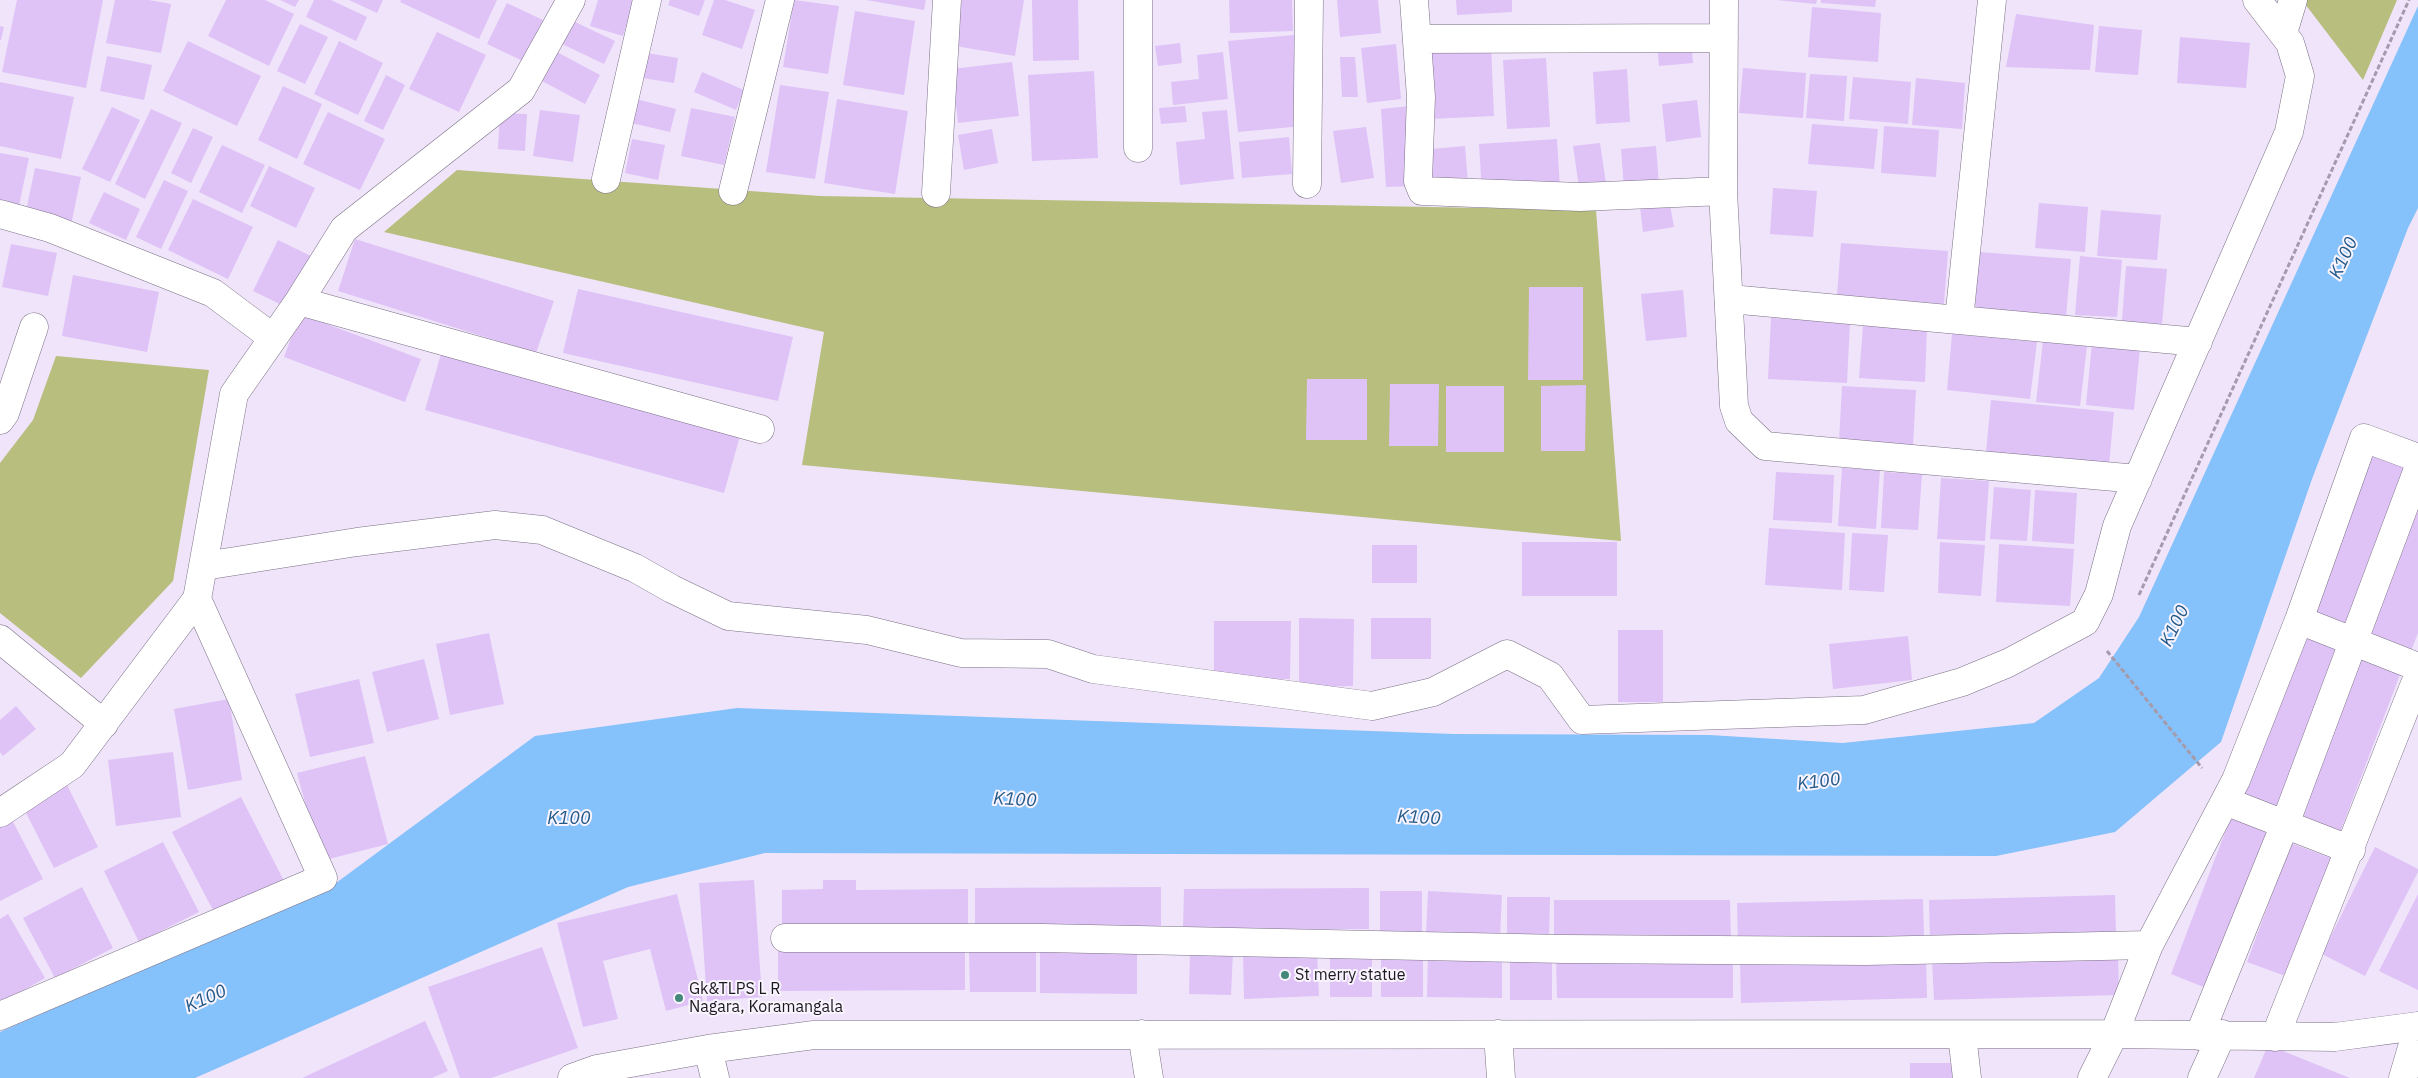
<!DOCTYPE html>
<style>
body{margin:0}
canvas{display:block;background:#efe4fa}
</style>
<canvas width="2418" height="1078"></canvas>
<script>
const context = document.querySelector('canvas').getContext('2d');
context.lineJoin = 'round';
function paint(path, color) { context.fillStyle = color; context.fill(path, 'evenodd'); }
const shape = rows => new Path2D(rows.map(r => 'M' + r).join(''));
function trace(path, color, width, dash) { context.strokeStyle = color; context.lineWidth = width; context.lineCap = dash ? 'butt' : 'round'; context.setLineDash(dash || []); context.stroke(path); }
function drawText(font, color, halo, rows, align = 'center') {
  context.font = font + ' "IBM Plex Sans",sans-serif'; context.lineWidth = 4; context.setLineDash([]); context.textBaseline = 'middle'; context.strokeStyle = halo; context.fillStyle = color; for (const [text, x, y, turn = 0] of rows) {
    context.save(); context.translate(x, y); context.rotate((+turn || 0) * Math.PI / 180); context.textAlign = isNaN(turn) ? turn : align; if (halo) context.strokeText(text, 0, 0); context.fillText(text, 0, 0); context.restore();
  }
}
paint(shape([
 [2302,0,2397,0,2363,80],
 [457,170,820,196,1596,210,1621,541,802,465,824,332,384,232],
 [56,356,209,370,173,581,81,678,0,613,0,463,33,420]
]), '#b8be7e');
paint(shape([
 [2418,6,2418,208,2408,228,2312,479,2221,742,2115,832,1996,856,765,853,628,887,195,1078,0,1078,0,1032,332,886,535,736,737,708,1454,734,1709,735,1843,743,2034,723,2099,678,2139,617]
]), '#85c1fa');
paint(shape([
 [17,0,103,0,86,88,2,72],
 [115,0,149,0,171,4,161,53,106,43],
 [226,0,265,0,294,14,269,66,208,36],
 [280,0,299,0,295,7],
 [314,0,331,0,367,17,356,41,306,17],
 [349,0,383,0,377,13],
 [401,0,497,0,479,39,400,2],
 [598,0,634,0,623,36,590,26],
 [670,0,705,0,699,16,668,5],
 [714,0,725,0,755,10,742,49,702,35],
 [794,0,839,6,828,74,783,67],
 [866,0,926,0,924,10],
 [962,0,1024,0,1015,56,955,46],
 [1032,0,1078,0,1079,60,1033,61],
 [1229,0,1292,0,1293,31,1230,33],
 [1337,0,1378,0,1381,33,1340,37],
 [1456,0,1512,0,1512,12,1457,15],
 [1777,0,1817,0,1816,4],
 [1821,0,1876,0,1875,7,1821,3],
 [507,3,547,22,527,63,487,44],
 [1812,7,1881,13,1878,62,1808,57],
 [855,11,915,21,904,95,843,85],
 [2016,14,2094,25,2090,70,2006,67],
 [573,21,615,41,604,64,562,44],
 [300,24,328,37,305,84,277,71],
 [0,26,4,27,1,40,0,40],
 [2099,26,2142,30,2138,75,2095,72],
 [437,32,486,55,459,112,409,89],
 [1294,35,1303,126,1238,132,1228,41],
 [2180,37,2250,43,2246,88,2177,83],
 [1691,40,1693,63,1659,66,1657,44],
 [188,41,261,76,237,126,163,91],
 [339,41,383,63,358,115,314,94],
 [1180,43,1182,63,1158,66,1155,46],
 [1396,44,1401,99,1367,103,1361,48],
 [1491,45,1494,116,1430,119,1426,49],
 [557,52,600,75,585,104,542,81],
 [640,52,678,58,674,83,636,77],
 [1223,52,1228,99,1173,105,1171,82,1199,79,1197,55],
 [107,56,152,65,144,100,100,91],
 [1340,57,1355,57,1358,97,1342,97],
 [1546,58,1550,127,1507,129,1503,60],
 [1012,62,1019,116,958,123,952,69],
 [1743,68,1806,73,1803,118,1739,113],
 [1627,69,1630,122,1596,124,1593,72],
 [1094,71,1098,158,1032,161,1028,75],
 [702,72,744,90,736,110,694,92],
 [1810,74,1847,76,1844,121,1806,118],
 [386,75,405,85,383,130,364,121],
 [1853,77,1911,82,1908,124,1849,119],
 [1916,78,1965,83,1962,129,1912,125],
 [0,82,74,97,61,159,0,146],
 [780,85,829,92,815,179,766,172],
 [283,86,322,104,297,159,258,140],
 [632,98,676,109,670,132,627,122],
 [837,99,908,111,895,194,824,183],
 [1697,100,1701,137,1666,142,1662,104],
 [1185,106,1187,122,1161,124,1159,108],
 [1410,106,1415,186,1386,187,1381,109],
 [112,107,140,120,110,182,82,169],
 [691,108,735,117,724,165,681,156],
 [151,109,182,123,145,199,115,184],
 [540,110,580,115,573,162,533,156],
 [1227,110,1234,179,1180,185,1176,142,1205,139,1202,112],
 [328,112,385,139,360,190,303,164],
 [500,113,527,114,525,151,498,149],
 [1812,124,1878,129,1874,169,1808,164],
 [1884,126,1939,130,1936,177,1881,173],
 [1366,127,1374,178,1341,183,1333,131],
 [193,128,213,137,191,183,171,173],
 [992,129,998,163,964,170,958,135],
 [1289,137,1292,174,1242,178,1239,142],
 [632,139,665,145,658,180,625,173],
 [1557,139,1560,188,1482,193,1479,144],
 [1600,143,1607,190,1580,194,1573,146],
 [222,145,265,165,242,213,199,192],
 [1465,146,1468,184,1423,187,1420,150],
 [1656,146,1659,185,1624,188,1621,149],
 [0,153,29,158,18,210,0,207],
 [269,166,315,188,296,228,250,206],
 [35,168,81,177,71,225,25,216],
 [164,180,188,191,161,249,136,237],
 [1773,188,1817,191,1813,237,1770,234],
 [104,192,140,209,126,240,89,223],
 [1668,194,1674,227,1643,232,1639,199],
 [193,199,253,227,228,279,168,250],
 [2039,203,2088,207,2085,252,2035,248],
 [2101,210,2161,215,2157,260,2097,256],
 [355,239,554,301,536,353,338,291],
 [278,240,313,257,288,308,253,291],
 [1841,243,1948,251,1944,304,1837,295],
 [11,244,57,253,48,296,2,287],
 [1979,252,2071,259,2066,317,1975,309],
 [2080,256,2122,260,2117,317,2075,315],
 [2126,266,2167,269,2162,324,2122,321],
 [73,275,159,292,147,352,62,336],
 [1529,287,1583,287,1583,380,1528,380],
 [578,289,793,337,778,401,563,353],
 [1683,290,1687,337,1646,341,1641,294],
 [300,314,421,359,405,402,284,357],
 [1771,318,1850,322,1847,383,1768,379],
 [1863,325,1927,328,1925,382,1859,378],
 [1952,334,2037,342,2030,399,1947,390],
 [2043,341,2087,346,2080,406,2036,402],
 [2092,343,2140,348,2134,410,2086,405],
 [441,354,740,436,724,493,425,410],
 [1307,379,1367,379,1367,440,1306,440],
 [1390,384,1439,384,1438,446,1389,446],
 [1586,385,1585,451,1541,451,1541,386],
 [1446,386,1504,386,1504,452,1446,452],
 [1842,386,1916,390,1913,446,1839,442],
 [1991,400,2114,412,2109,465,1986,452],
 [2372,450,2411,466,2347,627,2308,611],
 [1842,468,1880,470,1876,529,1838,526],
 [1776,472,1834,475,1832,523,1773,520],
 [1884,472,1922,474,1918,530,1881,528],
 [1941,478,1989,481,1985,541,1937,539],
 [1994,487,2031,490,2027,541,1990,539],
 [2035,490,2077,493,2074,544,2032,541],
 [2418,509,2418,633,2411,651,2370,635],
 [1769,528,1845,533,1842,590,1765,585],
 [1852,533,1888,535,1884,592,1849,590],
 [1522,542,1617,542,1617,596,1522,596],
 [1940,542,1985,545,1981,596,1938,593],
 [1999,544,2074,549,2070,606,1996,602],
 [1372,545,1417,545,1417,583,1372,583],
 [1299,618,1354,619,1353,686,1299,687],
 [1371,618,1431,618,1431,659,1371,659],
 [1214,621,1291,621,1290,679,1214,679],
 [1618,630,1663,630,1663,702,1618,702],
 [489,633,504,704,450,715,436,644],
 [2299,633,2339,648,2275,810,2236,795],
 [1908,636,1912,680,1833,689,1829,644],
 [2362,657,2401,672,2339,835,2300,820],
 [424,659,439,719,387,732,372,672],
 [359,679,374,743,310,757,295,694],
 [229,699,242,780,188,790,174,709],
 [16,706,36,729,3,756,0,752,0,720],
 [173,752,181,817,116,826,108,760],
 [365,756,388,844,321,861,297,773],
 [66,783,98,847,54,868,22,805],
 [241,797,284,881,216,916,172,832],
 [2234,809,2275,824,2211,990,2171,974],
 [11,818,43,879,0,901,0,824],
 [163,842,199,912,139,942,104,871],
 [2291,843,2333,859,2288,977,2247,962],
 [2375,847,2418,869,2418,872,2365,976,2322,954],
 [754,880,762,997,707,1001,699,883],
 [823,880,856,880,856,890,968,889,968,930,782,931,782,890,823,889],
 [82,887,113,948,55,978,23,918],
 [1161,887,1161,929,975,930,975,888],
 [1369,888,1369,929,1183,930,1184,889],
 [1380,891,1422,891,1422,934,1380,934],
 [1428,891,1502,895,1500,938,1426,936],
 [677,894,703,1001,666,1011,650,949,603,961,618,1019,583,1027,557,923],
 [2418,894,2418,990,2379,971],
 [2115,895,2116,936,1930,941,1929,900],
 [1507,897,1550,897,1549,940,1507,940],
 [1923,899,1924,939,1738,944,1737,903],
 [1554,900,1730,900,1731,942,1554,942],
 [8,914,45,978,0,1004,0,919],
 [542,947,578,1048,491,1078,460,1078,428,987],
 [965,949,965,990,778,991,778,950],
 [969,950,1036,950,1036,992,970,992],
 [1040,950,1137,951,1137,994,1040,993],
 [1190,951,1233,952,1231,995,1189,994],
 [1317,952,1319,996,1244,999,1243,954],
 [1428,953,1502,954,1502,998,1427,997],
 [1372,954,1372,997,1330,997,1330,955],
 [1381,954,1423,954,1423,997,1381,997],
 [2118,954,2119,995,1934,1000,1932,959],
 [1556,956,1733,956,1733,998,1557,998],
 [1510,957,1552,957,1552,1000,1510,1000],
 [1926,957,1927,998,1741,1003,1740,962],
 [425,1021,448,1071,432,1078,302,1078],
 [2268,1045,2350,1078,2254,1078],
 [1910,1063,1952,1063,1952,1078,1910,1078]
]), '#dfc3f7');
const street = shape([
 [1414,0,1421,97,1418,181,1422,191,1580,197,1723,191],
 [1724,0,1723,191,1734,406,1739,421,1765,446,2138,479],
 [2283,33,2293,0],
 [1417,39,1724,38],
 [1138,148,1138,0],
 [606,179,647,0],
 [1307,184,1309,0],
 [733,191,780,0],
 [936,193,947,0],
 [0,214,50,228,213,293,273,338],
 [1730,299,2198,342],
 [299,301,760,429],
 [1959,320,1992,0],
 [0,420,5,413,34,327],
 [204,566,357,542,495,525,542,530,635,568,672,589,728,616,867,630,961,653,1048,654,1093,669,1372,706,1433,692,1507,654,1550,676,1582,720,1864,710,1962,682,2008,663,2085,622,2099,594,2117,526,2289,132,2300,76,2290,43,2257,0],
 [2299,620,2418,667],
 [0,639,104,724],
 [2225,801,2351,850],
 [0,813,72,765,197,599,234,394,299,301,344,229,521,90,571,0],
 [785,938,1043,938,1564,949,1866,951,2149,945],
 [0,1016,323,878,197,599],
 [1142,1034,1149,1078],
 [1498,1034,1501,1078],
 [1962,1035,1967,1078],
 [2199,1036,2285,824,2418,469],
 [2275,1037,2418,676],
 [708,1049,715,1078],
 [572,1078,597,1069,708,1049,814,1035,2114,1034,2335,1037,2418,1026],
 [2092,1078,2114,1034,2149,945,2236,780,2299,620,2364,438,2418,458],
 [2202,1078,2222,1034],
 [2403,1078,2418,1027]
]);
trace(street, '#7b7185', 29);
trace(shape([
 [2139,595,2409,0],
 [2107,651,2202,768]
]), '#a49bac', 3, [5, 2.5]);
trace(street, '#fff', 28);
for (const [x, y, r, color] of [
 [1285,975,5,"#44887b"],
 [679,998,5,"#44887b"]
]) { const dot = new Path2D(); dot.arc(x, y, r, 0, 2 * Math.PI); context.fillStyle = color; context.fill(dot); trace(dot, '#f9f4fd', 2); }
drawText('16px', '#1c181f', '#f9f4fd', [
 ["St merry statue",1295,975],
 ["Gk&TLPS L R",689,989],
 ["Nagara, Koramangala",689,1007]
], 'left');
drawText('italic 18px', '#245a88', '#f9f4fd', [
 ["K100",2344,258,-65],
 ["K100",2175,626,-64],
 ["K100",1819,782,-7],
 ["K100",1015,800,3],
 ["K100",1419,818,3],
 ["K100",569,819],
 ["K100",206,999,-24]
]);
</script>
